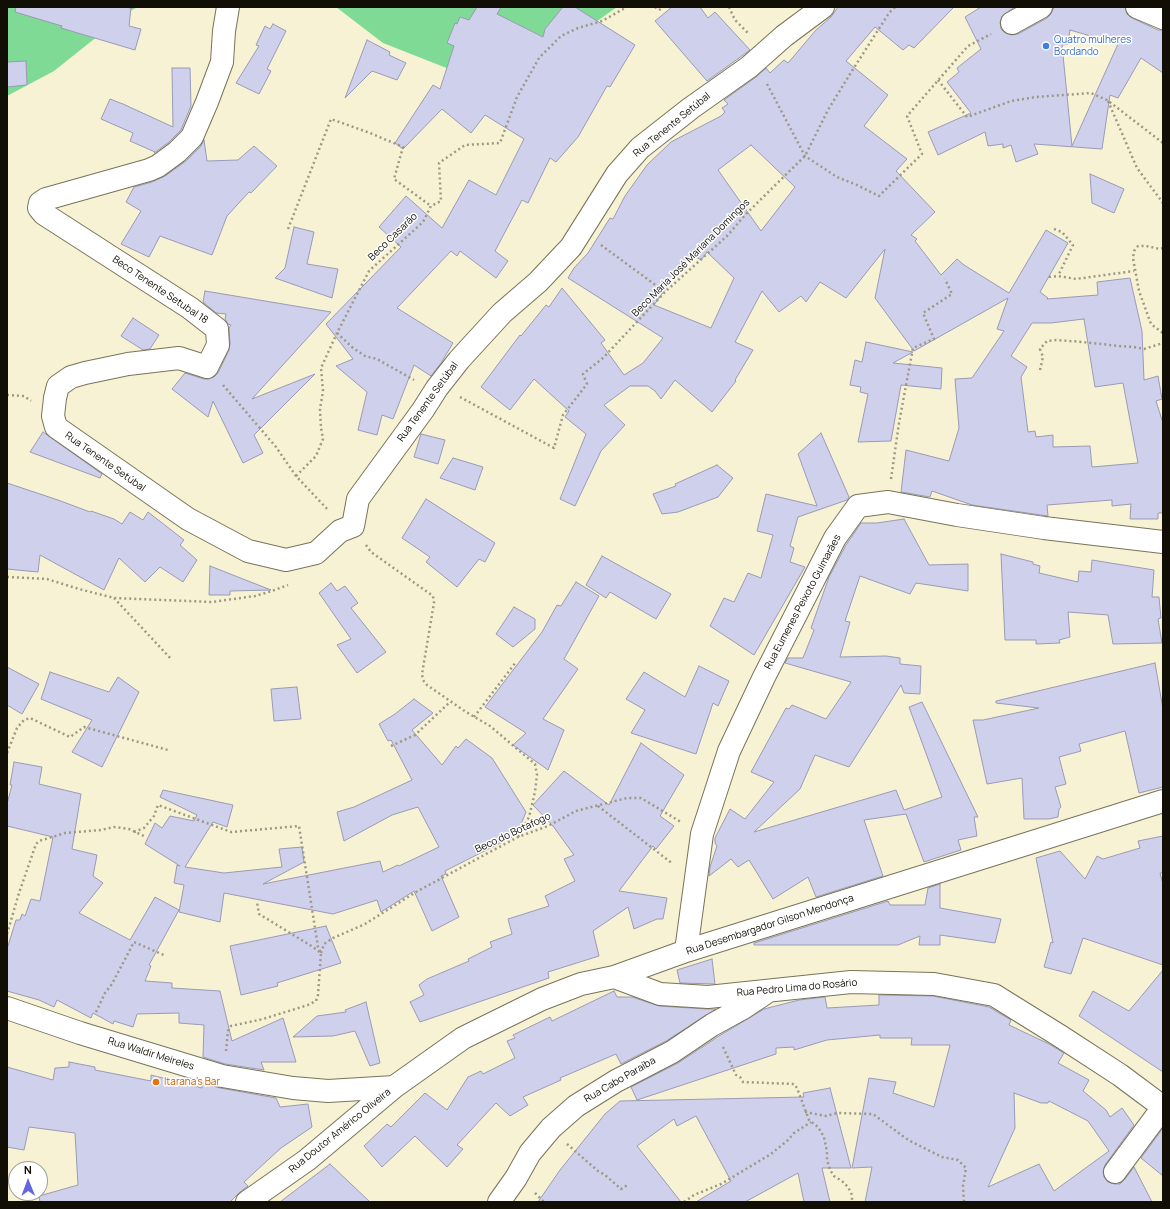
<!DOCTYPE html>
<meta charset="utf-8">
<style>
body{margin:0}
#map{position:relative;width:1170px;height:1209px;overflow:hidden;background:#f8f2d5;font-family:Manrope,sans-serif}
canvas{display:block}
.frame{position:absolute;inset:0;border:8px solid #100e05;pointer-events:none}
.north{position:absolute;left:8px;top:1161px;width:40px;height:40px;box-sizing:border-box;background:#fff;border:1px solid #9f9f9b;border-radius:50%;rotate:359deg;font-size:11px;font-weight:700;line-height:16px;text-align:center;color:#100e05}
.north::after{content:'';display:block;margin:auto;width:14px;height:18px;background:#6667e0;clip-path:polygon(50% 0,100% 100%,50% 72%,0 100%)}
</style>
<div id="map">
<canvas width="1170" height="1209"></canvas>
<div class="frame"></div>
<div class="north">N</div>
</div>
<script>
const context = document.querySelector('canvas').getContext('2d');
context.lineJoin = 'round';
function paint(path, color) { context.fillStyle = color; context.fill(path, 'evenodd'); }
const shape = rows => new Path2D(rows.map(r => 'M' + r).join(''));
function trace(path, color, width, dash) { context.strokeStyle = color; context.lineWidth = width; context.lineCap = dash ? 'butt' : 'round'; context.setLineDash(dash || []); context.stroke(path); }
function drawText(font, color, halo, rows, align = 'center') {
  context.font = font + ' Manrope,sans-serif'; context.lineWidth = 3; context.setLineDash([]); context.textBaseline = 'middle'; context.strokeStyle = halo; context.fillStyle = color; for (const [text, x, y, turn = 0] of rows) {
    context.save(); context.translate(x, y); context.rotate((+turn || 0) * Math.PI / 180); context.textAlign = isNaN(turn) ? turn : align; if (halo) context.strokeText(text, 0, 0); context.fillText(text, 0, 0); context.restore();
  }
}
paint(shape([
 [7,7,138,7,128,12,54,71,7,96],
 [336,7,617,7,572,39,477,80,383,43]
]), '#7fda96');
const building = shape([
 [16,7,129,7,129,8,131,8,129,26,141,29,135,50,61,28,62,26,15,12,16,7],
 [477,7,501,7,497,14,543,37,545,29,563,7,575,7,635,45,610,87,607,86,578,137,556,162,550,158,528,203,522,200,495,251,508,261,496,278,460,251,457,256,451,251,397,308,453,343,441,363,431,376,414,365,393,419,382,415,377,435,358,430,367,392,336,366,353,359,326,324,401,247,379,227,406,196,442,228,469,180,496,195,524,139,485,115,471,133,442,109,403,149,395,143,433,85,440,89,454,46,447,43,455,23,457,24,460,17,469,20,477,7],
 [672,7,700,7,708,18,715,12,750,50,707,81,655,21,672,7],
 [838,7,954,7,914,48,909,45,903,50,875,27,846,61,888,95,864,126,907,159,896,171,935,212,911,235,917,239,915,241,941,275,957,259,964,265,1009,293,1046,230,1068,243,1040,292,1048,298,1047,299,1098,295,1097,282,1130,278,1142,331,1144,380,1158,376,1162,399,1156,401,1163,423,1163,513,1158,513,1158,519,1130,519,1131,504,1112,506,1112,500,1047,505,1048,516,972,505,932,491,930,497,901,492,906,450,949,461,959,428,955,379,972,378,1004,331,997,329,1008,298,914,351,875,298,885,249,846,298,820,282,806,302,801,296,779,312,762,291,735,342,753,350,735,380,736,381,712,412,675,380,661,399,655,391,648,386,630,386,604,405,625,425,601,451,575,506,560,499,586,434,565,417,569,411,534,379,510,410,481,387,520,335,521,336,546,305,549,307,562,288,605,340,601,343,624,375,643,363,663,338,568,278,574,268,588,253,610,218,613,219,625,196,647,165,671,142,721,116,725,112,722,108,728,104,724,100,756,77,766,68,770,73,784,60,788,63,816,30,831,17,838,7],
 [751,145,795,187,761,231,718,170,751,145],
 [707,252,734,278,711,328,654,305,691,254,701,260,707,252],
 [1084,319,1095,387,1123,383,1138,463,1092,467,1090,446,1053,447,1053,435,1036,437,1035,431,1028,432,1021,377,1027,367,1011,356,1032,323,1051,323,1084,319],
 [981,7,1013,7,1013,8,1002,16,1000,22,1001,29,1005,33,1012,35,1018,34,1047,18,1051,14,1054,7,1125,7,1127,14,1132,18,1158,30,1163,30,1163,73,1141,58,1118,98,1110,95,1102,149,1034,144,1038,154,1016,162,1011,145,1003,148,1003,144,988,146,985,132,938,155,928,132,971,113,947,82,959,72,957,68,981,49,965,17,981,7],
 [1070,30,1118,44,1072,146,1062,45,1068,44,1070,30],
 [273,24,286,31,267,69,271,71,259,94,236,83,259,46,256,45,265,26,270,29,273,24],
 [367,40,390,52,389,55,406,63,397,80,372,71,345,98,367,40],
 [26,61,27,85,7,87,7,62,26,61],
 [172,68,190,68,191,106,181,130,169,142,154,153,155,152,130,141,133,133,101,119,110,99,123,104,173,127,172,68],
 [204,140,207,161,238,160,254,146,277,166,251,193,249,192,227,216,212,255,160,236,149,257,121,244,141,211,126,202,134,187,152,182,165,176,186,161,201,146,204,140],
 [1090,174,1124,189,1114,213,1092,203,1090,174],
 [294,227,314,232,307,264,338,269,332,298,275,278,285,268,294,227],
 [205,291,331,312,252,399,315,374,254,435,263,453,243,463,213,401,208,417,172,389,185,373,204,379,209,379,214,377,218,373,229,350,230,344,229,328,231,325,228,324,225,319,226,314,216,313,203,302,205,291],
 [133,318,159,335,150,349,143,350,121,336,133,318],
 [866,342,913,352,893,363,942,368,941,389,901,385,891,441,858,442,868,394,860,392,861,387,850,385,855,360,862,362,866,342],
 [43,432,102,474,100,478,30,452,43,432],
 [821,433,849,497,847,500,798,517,790,546,794,548,790,562,805,567,754,655,710,626,724,598,734,602,748,573,761,578,773,535,757,531,766,494,817,506,798,454,821,433],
 [421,434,445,440,438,464,414,457,421,434],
 [453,458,483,467,475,490,440,478,453,458],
 [717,465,733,478,718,497,678,512,662,514,653,494,676,486,675,484,717,465],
 [7,483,58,500,90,512,91,511,114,519,122,524,130,512,143,520,148,512,184,540,180,545,197,560,183,582,160,567,145,582,119,558,104,590,40,555,38,572,7,569,7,483],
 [426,499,495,543,485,562,479,559,457,587,426,562,430,557,402,538,426,499],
 [904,519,929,565,968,564,968,591,916,583,910,594,860,576,845,621,850,622,840,657,886,656,900,658,900,664,921,666,920,694,904,693,901,685,849,767,815,755,800,789,754,832,896,790,904,810,942,797,909,707,922,702,978,817,974,817,977,836,958,840,961,850,924,862,906,814,864,820,883,876,816,897,808,877,773,899,749,860,738,867,731,859,709,876,710,867,717,846,715,843,715,838,730,809,745,819,774,782,751,772,786,708,789,709,792,705,826,719,851,682,785,663,788,658,803,658,814,630,811,628,829,577,846,545,861,523,877,523,904,519],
 [1001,554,1033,562,1033,564,1040,566,1039,573,1078,582,1079,571,1091,572,1092,560,1154,570,1152,597,1159,597,1161,618,1158,619,1162,643,1113,644,1108,615,1068,612,1070,637,1059,640,1060,643,1036,644,1036,640,1005,640,1001,554],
 [602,556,671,594,656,619,610,592,606,598,586,585,602,556],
 [210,566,271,590,230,591,230,595,209,595,210,566],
 [576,582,599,596,564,659,578,669,543,719,564,730,548,770,513,745,526,733,485,707,542,632,557,605,561,606,576,582],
 [331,583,337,591,345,586,358,603,351,608,386,652,357,673,337,645,351,639,319,593,331,583],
 [514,607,535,619,535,629,513,647,496,634,514,607],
 [1155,663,1163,709,1163,787,1139,793,1125,731,1079,744,1081,751,1059,757,1066,784,1055,787,1061,807,1059,809,1058,817,1049,819,1024,819,1022,778,987,784,973,720,983,720,1039,708,996,703,996,701,1155,663],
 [699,666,729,681,718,706,713,703,696,754,631,733,645,710,626,699,644,672,685,697,699,666],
 [7,667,39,684,22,714,7,705,7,667],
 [50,672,109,692,118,677,139,692,102,767,72,752,92,720,41,699,50,672],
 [297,687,301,719,274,721,271,689,297,687],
 [414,699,433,713,412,730,442,765,456,746,458,748,466,739,492,758,526,812,519,829,512,837,445,871,446,874,441,876,459,917,432,931,414,891,381,912,377,900,333,914,224,893,220,922,179,912,184,885,174,883,177,865,180,866,145,844,155,823,162,828,170,816,194,821,197,815,160,797,163,790,233,805,227,827,213,822,185,867,224,873,282,867,279,849,302,847,304,862,263,884,380,861,383,872,398,865,399,866,439,847,418,807,392,815,344,841,337,812,354,807,412,780,391,740,388,741,379,724,395,714,414,699],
 [641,743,684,775,660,816,674,826,656,849,653,846,619,891,667,898,663,919,657,919,634,929,628,907,593,931,599,956,548,972,549,978,420,1022,410,1002,424,995,419,985,427,979,469,961,468,959,492,947,490,942,512,934,508,919,549,906,545,896,575,881,564,859,574,855,553,826,533,805,564,771,609,805,641,743],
 [14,762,42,767,39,784,81,794,72,849,97,855,93,876,103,883,79,913,130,940,155,897,179,910,149,965,151,966,145,981,172,983,172,988,220,991,232,1041,283,1018,296,1062,261,1062,264,1070,225,1064,203,1057,204,1025,179,1023,179,1013,137,1014,133,1027,114,1021,113,1024,93,1013,91,1018,57,1000,54,1007,39,1000,7,991,7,949,16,920,20,920,22,914,25,916,31,899,40,901,53,837,7,826,7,804,12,785,10,785,14,762],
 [1163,836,1163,873,1160,873,1163,884,1163,965,1083,938,1071,974,1044,967,1051,942,1053,943,1036,858,1060,851,1085,879,1097,856,1103,859,1140,848,1138,841,1163,836],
 [940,884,940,908,1001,919,995,943,940,935,940,945,919,945,920,936,898,945,754,945,754,943,888,901,890,905,925,905,928,888,940,884],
 [326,926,341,963,277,983,278,986,241,995,230,946,326,926],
 [712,959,715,984,680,983,677,970,712,959],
 [1163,970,1163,1072,1079,1016,1093,991,1129,1011,1163,970],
 [614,991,617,997,632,997,659,1006,707,1009,716,1009,666,1041,621,1064,616,1054,560,1078,561,1080,523,1097,528,1105,510,1116,496,1103,457,1145,463,1149,447,1167,415,1136,382,1167,364,1146,387,1124,391,1127,425,1093,447,1110,468,1077,481,1071,483,1074,515,1058,507,1041,515,1038,513,1035,550,1017,552,1021,614,991],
 [879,995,933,996,989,1007,1011,1020,1009,1025,1049,1044,1064,1053,1058,1063,1089,1080,1083,1091,1106,1110,1110,1117,1122,1108,1134,1125,1105,1165,1103,1171,1104,1177,1108,1182,1114,1184,1120,1184,1125,1179,1134,1167,1152,1202,865,1202,872,1167,852,1168,869,1078,896,1082,893,1093,934,1107,950,1045,911,1045,912,1038,880,1038,880,1035,827,1040,794,1050,794,1047,776,1048,776,1054,637,1100,631,1087,678,1063,719,1036,764,1009,799,1000,825,997,827,1008,879,1005,879,995],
 [1014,1093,1041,1103,1048,1103,1049,1101,1088,1121,1109,1151,1054,1191,1039,1164,988,1187,1015,1128,1014,1093],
 [366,1002,380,1063,370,1066,355,1031,333,1036,293,1037,317,1016,346,1012,345,1010,366,1002],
 [69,1062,95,1067,95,1070,151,1081,151,1075,202,1088,202,1083,220,1088,276,1098,280,1107,308,1104,312,1127,281,1148,244,1182,248,1186,240,1192,230,1202,40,1202,39,1196,78,1185,75,1133,29,1127,24,1150,7,1147,7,1067,53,1080,55,1068,69,1067,69,1062],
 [830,1088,851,1168,822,1168,830,1202,804,1202,798,1173,745,1202,696,1202,731,1181,696,1116,677,1126,674,1119,637,1146,681,1202,538,1202,560,1170,605,1114,620,1101,804,1097,803,1093,830,1088],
 [1163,1128,1163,1176,1141,1158,1163,1128],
 [330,1164,370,1202,280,1202,330,1164]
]);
paint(building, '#cfd0ec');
trace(building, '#999ab5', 1);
const minor = shape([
 [228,7,224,31,222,62,207,102,192,137,177,152,158,166,149,170,46,199,40,203,39,208,44,214,190,308,217,329,218,345,207,367,179,358,128,364,85,373,71,377,58,386,55,398,53,416,56,427,188,519,248,551,286,560,316,553,340,531,353,526,358,499,423,410,437,388,459,360,502,313,538,282,571,247,617,174,640,148,691,108,749,67,784,36,823,7],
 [1137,7,1163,18],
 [1012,23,1041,7],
 [686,951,702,834,729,751,764,677,835,538,858,506,888,502,957,515,1044,528,1163,542],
 [614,977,660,994,708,997,851,982,934,984,994,995,1060,1036,1120,1075,1163,1107],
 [7,1008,80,1033,222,1076,293,1088,328,1091,394,1087],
 [1115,1172,1161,1110,1163,1109],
 [247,1202,307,1160,394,1087,463,1038,542,999,581,984,614,977,686,951,1163,801],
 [499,1202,516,1178,530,1153,551,1128,576,1106,616,1081,672,1052,712,1025,743,1008,767,992]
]);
trace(minor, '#797359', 24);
trace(shape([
 [655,7,659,10,664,7],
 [729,7,735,20,749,34],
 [938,80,967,117,1011,101,1036,97,1091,93,1107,100,1163,143],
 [767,84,805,156,837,177,857,185,879,196,922,154,907,116,968,46,991,34],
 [1108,101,1137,168,1163,203],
 [288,229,331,119,370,133,403,147,394,179,431,206],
 [1054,229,1062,232,1073,245,1058,276],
 [601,245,665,292],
 [1163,248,1160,249,1146,246,1138,246,1134,251,1133,258,1139,291,1151,324,1163,333],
 [1049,277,1058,276,1076,279,1134,271],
 [337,333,353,348,365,356,377,359,414,380],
 [1040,370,1043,357,1040,349,1047,341,1056,340,1083,342,1119,346,1134,347,1144,349,1163,343],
 [223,385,276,447,296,476,329,511],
 [7,395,24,396,31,401],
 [460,397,554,448,563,415,587,384,583,374,603,358,665,292,727,236,746,214,805,156,828,110,850,74,889,13,895,7],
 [296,476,316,456,323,439,321,428,320,409,323,391,321,368,337,333,369,271,423,222,431,206,441,201,439,163,465,145,500,143,517,97,539,58,561,36,578,28,602,21,627,7],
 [891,479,899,423,913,348,934,339,923,313,952,294,945,279],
 [366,545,371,552,433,596,434,603,422,674,423,680,427,685,466,712,490,726,535,764,537,775,535,792,529,817,518,837],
 [7,577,47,579,79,589,114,598,212,602,255,596,272,591,288,585],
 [114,598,172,660],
 [474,717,516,662],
 [391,746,415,735,450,702],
 [7,753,17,728,24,720,30,718,70,737,84,727,168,750],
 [598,806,673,864],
 [134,832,144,828,154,816,158,805,231,832,299,826,318,947,321,953],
 [7,934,19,893,36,844,39,841,65,833,101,830,114,827,129,829,146,837],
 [321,953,324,944,333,938,365,924,416,892,488,853,518,837,548,826,576,811,627,798,641,798,681,822],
 [96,1012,105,993,112,984,134,942,166,956],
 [723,1047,736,1075,740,1077,743,1082,794,1084,797,1088,809,1120,818,1127,824,1137,827,1152,827,1160,830,1170,834,1176,842,1181,848,1187,852,1195,852,1202],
 [226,1051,228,1031,231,1026,263,1019,308,1005,316,1001,318,995,321,953,313,947,259,914,257,902],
 [805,1112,826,1116,837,1113,873,1114,904,1137,912,1142,942,1157,958,1160,966,1168,963,1186,964,1202],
 [567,1144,598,1171,605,1175,621,1189,629,1184],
 [535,1193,544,1202],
 [684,1202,694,1195,721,1184,771,1154,788,1140,794,1133,811,1122]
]), '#9d9883', 2.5, [2, 3]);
trace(minor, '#fff', 22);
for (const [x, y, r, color] of [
 [1046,46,4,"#3f7fe0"],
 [156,1082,4,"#e8710a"]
]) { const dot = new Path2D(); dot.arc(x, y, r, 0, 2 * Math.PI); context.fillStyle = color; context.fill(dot); trace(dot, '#fff', 1.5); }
drawText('10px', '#366cbe', '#fff', [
 ["Quatro mulheres",1054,40],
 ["Bordando",1054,52]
], 'left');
drawText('10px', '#100e05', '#fff', [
 ["Rua Tenente Setúbal",672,125,-39],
 ["Beco Casarão",393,237,-44],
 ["Beco Maria José Mariana Domingos",691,258,-45],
 ["Beco Tenente Setubal 18",160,290,34],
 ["Rua Tenente Setúbal",428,402,-54],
 ["Rua Tenente Setúbal",105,462,35],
 ["Rua Eumenes Peixoto Guimarães",803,602,-62],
 ["Beco do Botafogo",513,833,-25],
 ["Rua Desembargador Gilson Mendonça",770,925,-18],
 ["Rua Pedro Lima do Rosário",797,988,-5],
 ["Rua Waldir Meireles",151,1054,17],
 ["Rua Cabo Paraíba",620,1080,-30],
 ["Rua Doutor Américo Oliveira",340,1131,-39]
]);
drawText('10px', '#c56008', '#fff', [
 ["Itarana's Bar",164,1082]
], 'left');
</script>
